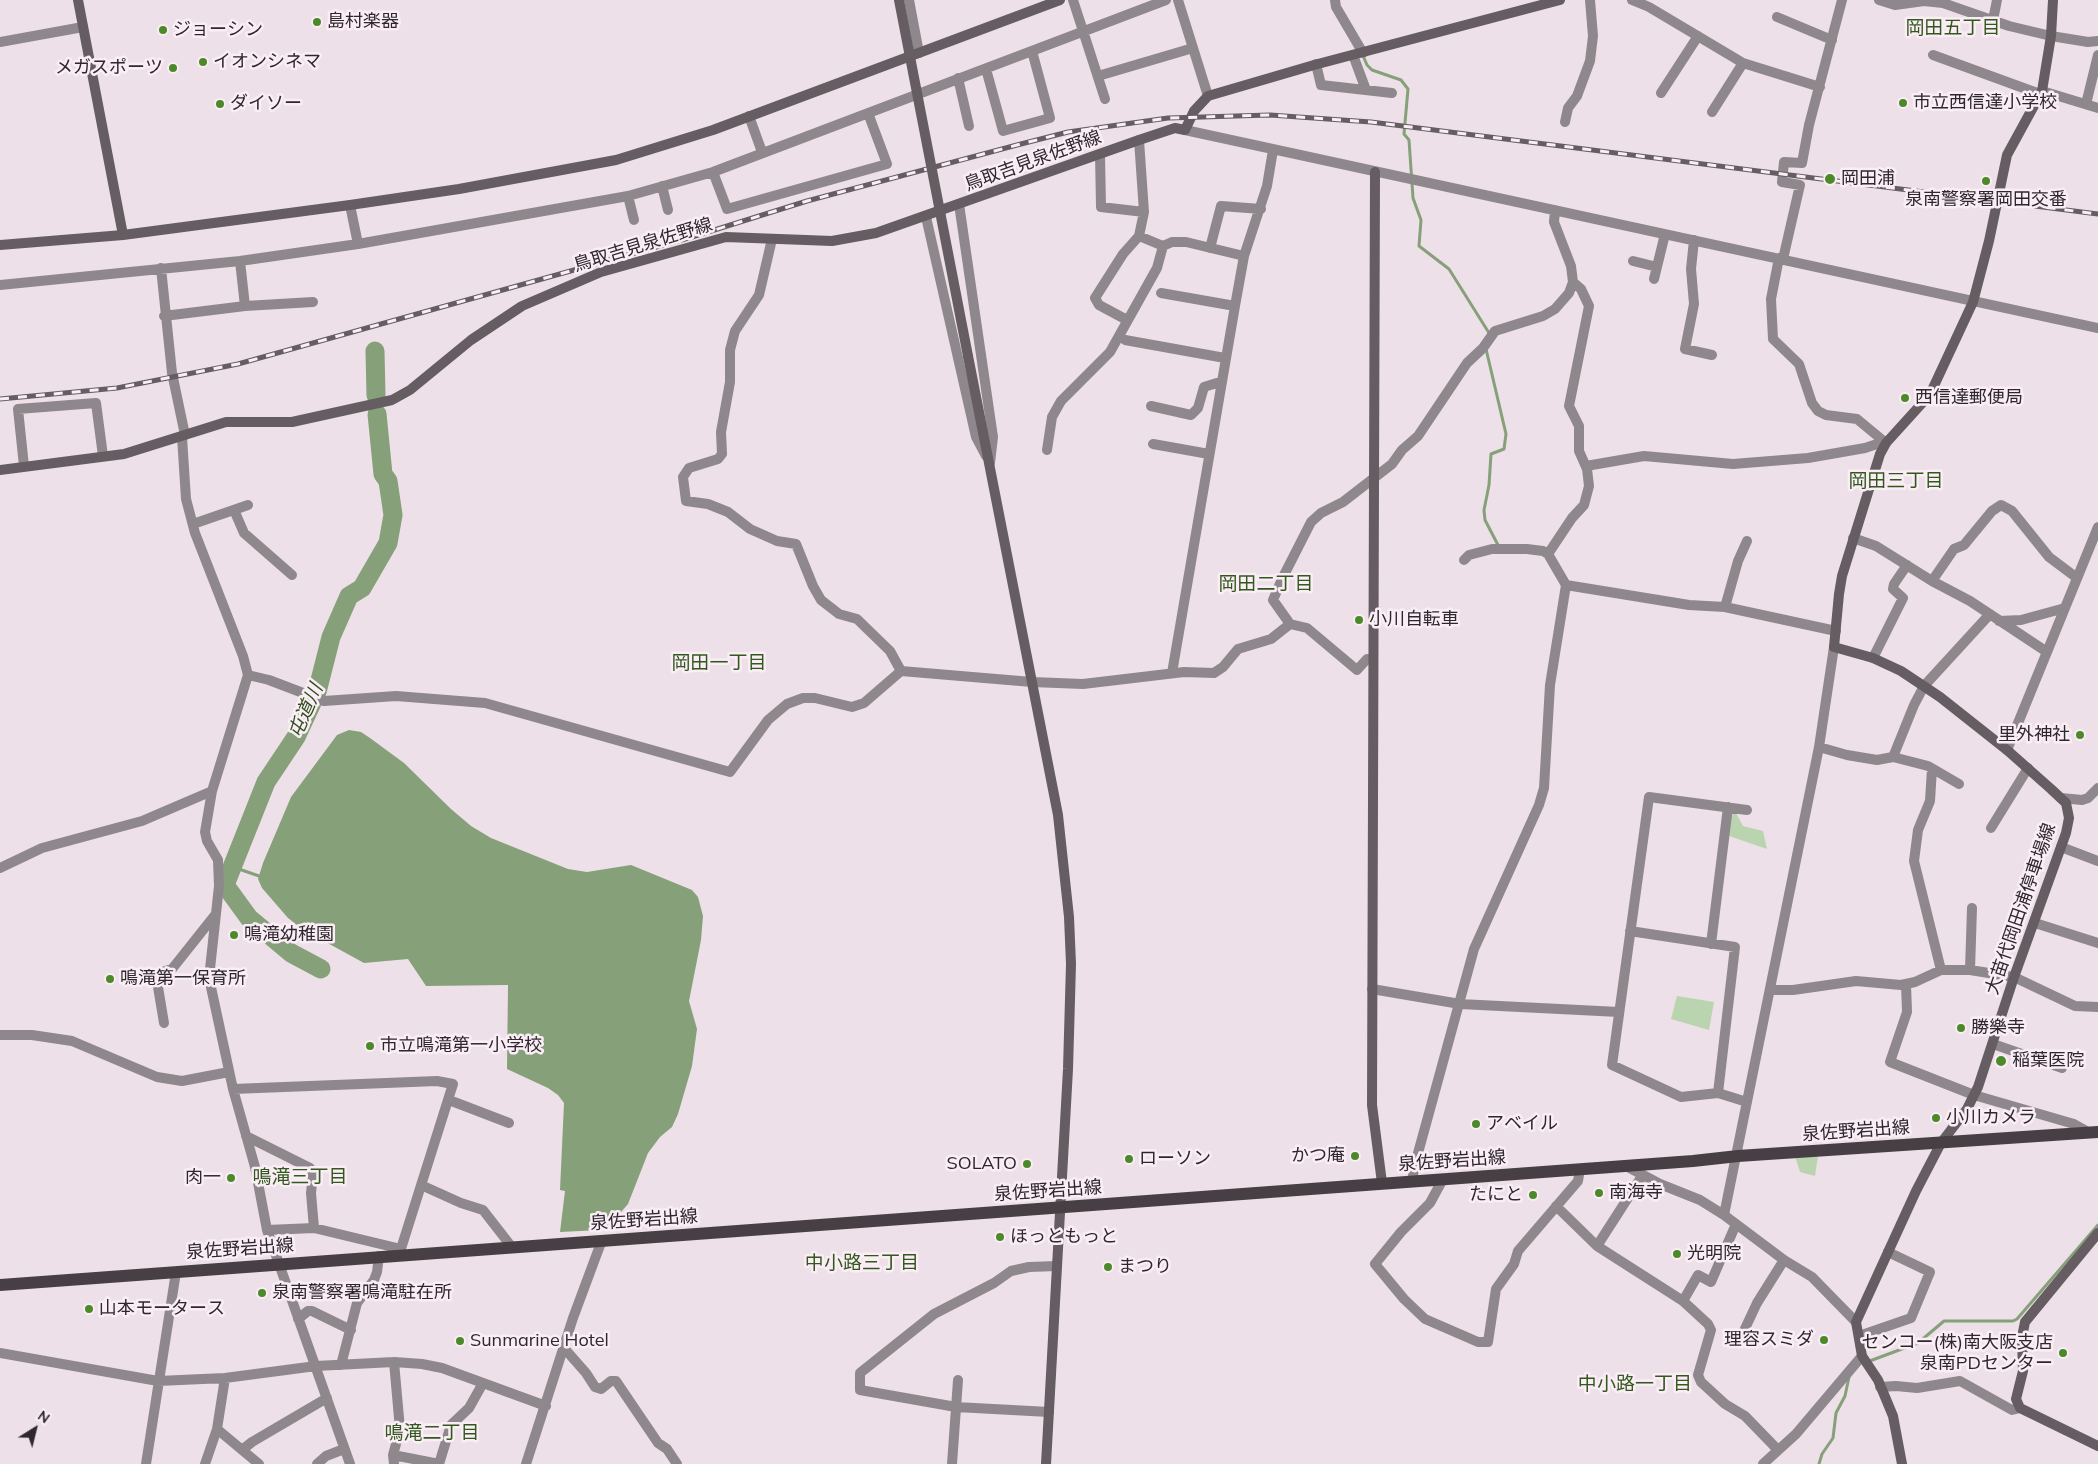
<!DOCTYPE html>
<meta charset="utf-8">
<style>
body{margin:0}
#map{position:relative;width:2098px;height:1464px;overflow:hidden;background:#eee0e8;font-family:Mulish,sans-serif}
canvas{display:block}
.north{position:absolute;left:10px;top:1404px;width:50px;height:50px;-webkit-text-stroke:4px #fbedf6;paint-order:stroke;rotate:36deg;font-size:14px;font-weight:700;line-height:20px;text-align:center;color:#2d282b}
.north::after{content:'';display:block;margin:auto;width:18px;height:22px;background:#2d282b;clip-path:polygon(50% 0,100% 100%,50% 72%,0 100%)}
</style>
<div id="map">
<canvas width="2098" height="1464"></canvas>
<div class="north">N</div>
</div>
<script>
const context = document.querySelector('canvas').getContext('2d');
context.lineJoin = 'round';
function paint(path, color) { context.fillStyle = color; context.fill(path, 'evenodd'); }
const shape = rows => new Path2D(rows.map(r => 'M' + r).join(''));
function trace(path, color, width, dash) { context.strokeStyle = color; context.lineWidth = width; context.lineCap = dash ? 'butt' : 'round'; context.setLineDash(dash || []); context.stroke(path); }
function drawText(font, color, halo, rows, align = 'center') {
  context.font = font + ' Mulish,"Noto Sans JP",sans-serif'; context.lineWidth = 5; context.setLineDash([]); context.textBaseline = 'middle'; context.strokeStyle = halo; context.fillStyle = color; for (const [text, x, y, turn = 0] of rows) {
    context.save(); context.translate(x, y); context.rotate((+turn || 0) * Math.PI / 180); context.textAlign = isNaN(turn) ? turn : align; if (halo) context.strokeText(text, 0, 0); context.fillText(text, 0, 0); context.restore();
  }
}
paint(shape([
 [1735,811,1743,826,1763,831,1767,849,1729,836,1731,817],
 [1677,996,1714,1002,1709,1030,1671,1019],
 [1795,1156,1818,1156,1815,1176,1800,1172]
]), '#bad4af');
paint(shape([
 [349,730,361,732,370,738,404,763,451,809,471,826,491,838,568,869,587,872,631,865,692,890,698,897,703,916,701,940,689,1001,697,1029,692,1066,678,1114,672,1127,660,1137,648,1153,628,1204,614,1220,600,1230,560,1232,565,1191,560,1190,564,1103,558,1095,548,1088,507,1069,508,985,426,986,408,959,364,963,302,929,288,918,262,888,258,879,263,863,291,797,337,735]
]), '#86a07a');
trace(shape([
 [1364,58,1367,65,1372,70,1401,80,1408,89,1404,134,1409,140,1413,198,1421,220,1419,246,1449,269,1489,333],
 [1486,349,1506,434,1504,449,1491,454,1489,485,1484,510,1485,520,1499,547],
 [233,867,259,876],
 [1867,1362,1918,1343,1944,1321,2013,1321,2017,1319,2098,1225],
 [1819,1464,1822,1454,1833,1438,1836,1413,1845,1396,1849,1377]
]), '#86a07a', 3);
trace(shape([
 [375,351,376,395],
 [321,969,291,953,249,918,225,885,266,782,296,737,317,692,331,637,349,596,362,588,388,543,393,515,388,481,383,474,377,414]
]), '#86a07a', 19);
trace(shape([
 [909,0,919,53],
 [1073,0,1105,99],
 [1178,0,1208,96],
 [1335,0,1336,7,1363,53],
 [1632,0,1649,7,1743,63,1820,87],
 [1879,0,1895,5,1924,1,1943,3,2009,26,2051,36,2088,42,2098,41],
 [1777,17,1832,40],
 [1993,20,1997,0],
 [0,42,83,27],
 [1353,55,1366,90],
 [1933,55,2040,94],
 [1316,64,1321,85,1392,93],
 [986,69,1003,131,1050,118,1032,51],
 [1098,76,1193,48],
 [958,78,969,126],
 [2042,91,2098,108],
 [1661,93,1698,36],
 [2086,104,2098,55],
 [1712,112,1743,63],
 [749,116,762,152],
 [1565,122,1568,108,1577,96,1590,61,1593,36,1590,0],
 [1185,130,2098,328],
 [1100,154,1101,207,1144,212],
 [713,172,727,209,887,164,868,113],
 [662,186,668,210],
 [628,196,634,220],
 [959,204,993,437,990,463],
 [350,205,358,244],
 [926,217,976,437,986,456],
 [1139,236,1163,246,1172,242,1186,242,1244,256],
 [772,239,759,295,735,331,730,350,730,382,721,432,722,454,718,459,689,468,683,477,686,501,708,504,728,512,750,529,777,541,796,544,813,586,821,600,839,614,857,619,890,651,901,671,1032,682,1083,684,1184,672,1214,673,1223,667,1238,649,1271,639,1290,624,1307,628,1357,670,1367,659,1373,659],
 [1694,240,1691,269,1694,304,1685,349,1712,355],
 [1210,248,1221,206,1261,209],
 [1779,258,1771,299,1773,339,1799,364,1812,403,1818,411,1826,415,1857,419,1886,443],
 [1783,259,1800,185,1782,182,1784,162,1802,163,1809,125,1842,0],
 [240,261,245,306],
 [1633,261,1657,267],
 [161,268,172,373,185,435],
 [1654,279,1665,234],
 [0,285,240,261,358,244,628,196,713,172,1166,0],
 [1161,293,1235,306],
 [164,316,245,306,313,302],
 [1127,320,1099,305,1095,298,1123,254,1139,236,1144,212,1139,140],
 [1125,340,1225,358],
 [1151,406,1191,415,1198,408,1204,387,1220,382],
 [182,437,186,499,195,533,243,656,248,675,212,791,205,832,207,841,218,860,219,886,209,978,233,1089,255,1167,267,1230,350,1464],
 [1153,444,1209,454],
 [1047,450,1052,417,1061,401,1110,352,1157,268,1163,246],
 [24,466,18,409,96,403,103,456],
 [1586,466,1644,456,1733,464,1808,458,1865,448,1883,442],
 [234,510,244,533,292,575],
 [193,524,248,505],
 [1853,538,1876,546,1932,581,1970,601,2047,652],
 [1548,554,1572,518,1584,505,1589,486,1587,469,1579,451,1579,426,1569,406,1589,306,1581,289,1573,282],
 [1464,560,1469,555,1492,549,1527,549,1543,551,1548,554,1566,585],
 [1932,581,1954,549,1964,545,1992,511,2001,505,2012,511,2049,557,2077,578],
 [1725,607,1738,561,1747,541],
 [1999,621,2021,620,2065,608],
 [1290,624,1273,600,1282,579,1311,522,1321,513,1343,502,1392,464,1402,450,1418,436,1467,363,1483,348,1495,331,1543,316,1555,309,1569,293,1573,282,1571,266,1554,222,1555,210],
 [1834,647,1819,747,1724,1215,1784,1260,1812,1277,1856,1322],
 [1873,658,1903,598,1893,589,1894,584,1907,565],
 [1172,673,1235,306,1244,256,1267,186,1273,150],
 [248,675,269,680,324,701,396,696,485,703,730,772,768,720,787,704,803,698,815,698,852,707,864,703,901,671],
 [1819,747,1847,755,1877,760,1893,757,1928,766,1959,784],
 [2007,750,2098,527],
 [1893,757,1914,705,1924,686,1990,614],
 [1932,769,1930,801,1918,830,1914,861,1941,970],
 [2061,798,2082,800,2088,798,2098,788],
 [1747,810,1649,797,1612,1065,1681,1097,1718,1093,1747,1102],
 [1991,828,2028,768],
 [2061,847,2098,861],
 [0,868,42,848,142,821,212,791],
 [2035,923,2098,943],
 [1630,931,1735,947,1718,1093],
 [1711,944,1728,807],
 [1970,970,1972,908],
 [1906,984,1907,1012,1890,1062,1974,1095,2074,1124,2090,1133],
 [1372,989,1460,1004,1619,1012],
 [1770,990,1793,990,1856,981,1901,985,1915,982,1941,970,1970,970,2014,977,2075,1006,2098,1007],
 [164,1023,157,981,165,971,172,969,215,915],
 [0,1035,32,1035,72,1041,157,1077,182,1081,229,1072],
 [1993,1044,2062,1068],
 [233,1089,437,1081,453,1084,399,1255],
 [449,1100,509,1123],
 [246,1136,310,1168,313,1174,311,1193,314,1228],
 [1626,1166,1660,1184,1700,1200,1724,1215],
 [1443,1179,1430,1203,1401,1232,1375,1264,1404,1299,1425,1319,1478,1342,1488,1342,1496,1289,1514,1264,1518,1251,1578,1181,1580,1169],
 [1412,1181,1415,1164,1474,949,1539,805,1544,788,1550,685,1566,585,1689,605,1725,607,1836,631],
 [421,1185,461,1203,483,1210,511,1246],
 [1556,1206,1597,1246,1683,1301,1698,1275,1711,1282,1736,1224],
 [267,1230,314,1228,401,1249],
 [1597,1246,1642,1176],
 [1683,1301,1708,1324,1711,1330,1698,1375,1701,1382,1725,1404,1745,1416,1777,1449],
 [298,1319,308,1311,312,1311,351,1330],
 [1742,1335,1757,1303,1784,1260],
 [1859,1336,1911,1318,1930,1272,1888,1252],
 [564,1348,586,1373,595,1387,601,1389,611,1381,616,1381,658,1443,667,1449,677,1464],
 [0,1353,158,1381,225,1378,316,1366,394,1362,422,1364,442,1368,546,1406],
 [394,1362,400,1429,393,1455,394,1464],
 [341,1365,357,1303,374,1280,377,1272,379,1256],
 [1880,1387,1896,1386,1917,1388,1960,1381,2012,1410,2020,1408],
 [1049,1412,956,1407,860,1390,860,1373,934,1314,994,1283,1011,1271,1029,1267,1057,1266],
 [217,1429,259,1464],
 [242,1450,252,1442,327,1398],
 [393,1455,439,1464,451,1425,469,1408,483,1383],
 [146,1464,176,1272],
 [205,1464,217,1429,225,1378],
 [317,1464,326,1456,344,1449],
 [526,1464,573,1318,602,1240],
 [952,1464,958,1380],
 [1763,1464,1796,1434,1862,1356]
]), '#8e888c', 10);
trace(shape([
 [78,0,123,235],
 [1375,172,1372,1105,1382,1183],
 [0,245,123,235,350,205,459,189,616,160,713,130,1060,0],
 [968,356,1058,815,1069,917,1071,964,1068,1069,1046,1464],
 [0,470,124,454,226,422,292,422,392,400,410,390,471,340,522,306,601,272,726,237,832,241,876,233,1139,140,1175,128,1185,130,1194,111,1208,96,1314,65,1560,0],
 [2098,1233,2025,1322,2022,1337,2023,1371,2016,1399,2020,1408,2098,1446],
 [1902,1464,1893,1416,1878,1380,1862,1356,1856,1322,1916,1191,1941,1143,1967,1109,1978,1087,2014,977,2066,833,2069,818,2066,803,2051,789,2007,750,1940,697,1901,671,1873,658,1834,647,1839,594,1842,576,1880,454,1886,443,1925,400,1933,388,1973,302,1989,241,2007,155,2042,91,2051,36,2053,0]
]), '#655d62', 10);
trace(shape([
 [0,1285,1693,1161,1738,1156,2098,1132]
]), '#483f45', 12);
const rail = shape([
 [0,399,117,388,238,364,692,237,807,201,1017,145,1068,132,1168,118,1270,115,1371,122,2098,214]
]);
trace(rail, '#645d61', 5);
trace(rail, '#fbedf6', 3, [9]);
trace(shape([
 [899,0,968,356]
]), '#655d62', 10);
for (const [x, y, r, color] of [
 [317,22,5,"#4c8a29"],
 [163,30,5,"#4c8a29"],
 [203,62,5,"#4c8a29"],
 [173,68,5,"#4c8a29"],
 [1903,103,5,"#4c8a29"],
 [220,104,5,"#4c8a29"],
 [1830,179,6,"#4c8a29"],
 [1986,181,5,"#4c8a29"],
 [1905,398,5,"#4c8a29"],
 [1359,620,5,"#4c8a29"],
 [2080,735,5,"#4c8a29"],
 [234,935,5,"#4c8a29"],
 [110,979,5,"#4c8a29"],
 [1961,1028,5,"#4c8a29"],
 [370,1046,5,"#4c8a29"],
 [2001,1061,6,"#4c8a29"],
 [1936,1118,5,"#4c8a29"],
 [1476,1124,5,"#4c8a29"],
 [1355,1156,5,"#4c8a29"],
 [1129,1159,5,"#4c8a29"],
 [1027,1164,5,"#4c8a29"],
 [231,1178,5,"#4c8a29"],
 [1599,1193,5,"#4c8a29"],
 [1533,1195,5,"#4c8a29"],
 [1000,1237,5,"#4c8a29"],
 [1677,1254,5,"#4c8a29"],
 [1108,1267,5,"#4c8a29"],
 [262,1293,5,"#4c8a29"],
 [89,1309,5,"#4c8a29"],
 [1824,1340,5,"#4c8a29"],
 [460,1341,5,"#4c8a29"],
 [2063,1353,5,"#4c8a29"]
]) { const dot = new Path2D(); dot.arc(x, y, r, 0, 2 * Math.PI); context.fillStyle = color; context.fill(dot); trace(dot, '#fbedf6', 2); }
drawText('18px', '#2d282b', '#fbedf6', [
 ["島村楽器",327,22],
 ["ジョーシン",173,30],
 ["イオンシネマ",213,62],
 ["メガスポーツ",163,68,"right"],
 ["市立西信達小学校",1913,103],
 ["ダイソー",230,104],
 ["岡田浦",1841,179],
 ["泉南警察署岡田交番",1986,200,"center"],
 ["西信達郵便局",1915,398],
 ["小川自転車",1369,620],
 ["里外神社",2070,735,"right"],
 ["鳴滝幼稚園",244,935],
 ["鳴滝第一保育所",120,979],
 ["勝樂寺",1971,1028],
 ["市立鳴滝第一小学校",380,1046],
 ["稲葉医院",2012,1061],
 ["小川カメラ",1946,1118],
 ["アベイル",1486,1124],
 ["かつ庵",1345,1156,"right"],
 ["ローソン",1139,1159],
 ["SOLATO",1017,1164,"right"],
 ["肉一",221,1178,"right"],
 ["南海寺",1609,1193],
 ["たにと",1523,1195,"right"],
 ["ほっともっと",1010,1237],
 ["光明院",1687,1254],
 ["まつり",1118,1267],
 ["泉南警察署鳴滝駐在所",272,1293],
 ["山本モータース",99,1309],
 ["理容スミダ",1814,1340,"right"],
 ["Sunmarine Hotel",470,1341],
 ["センコー(株)南大阪支店",2053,1343,"right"],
 ["泉南PDセンター",2053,1364,"right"]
], 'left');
drawText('18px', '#2d282b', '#fbedf6', [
 ["鳥取吉見泉佐野線",1033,161,-20],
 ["鳥取吉見泉佐野線",643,245,-17],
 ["大苗代岡田浦停車場線",2021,909,-71],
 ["泉佐野岩出線",1856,1131,-4],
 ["泉佐野岩出線",1452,1161,-4],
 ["泉佐野岩出線",1048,1191,-4],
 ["泉佐野岩出線",644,1220,-4],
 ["泉佐野岩出線",240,1249,-4]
]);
drawText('19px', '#32591d', '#fbedf6', [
 ["岡田五丁目",1953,28],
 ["岡田三丁目",1896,481],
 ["岡田二丁目",1266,584],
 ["岡田一丁目",719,663],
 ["鳴滝三丁目",300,1177],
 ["中小路三丁目",862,1263],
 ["中小路一丁目",1635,1384],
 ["鳴滝二丁目",432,1433]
]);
drawText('italic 19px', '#2d501a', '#fbedf6', [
 ["屯道川",306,711,-66]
]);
</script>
